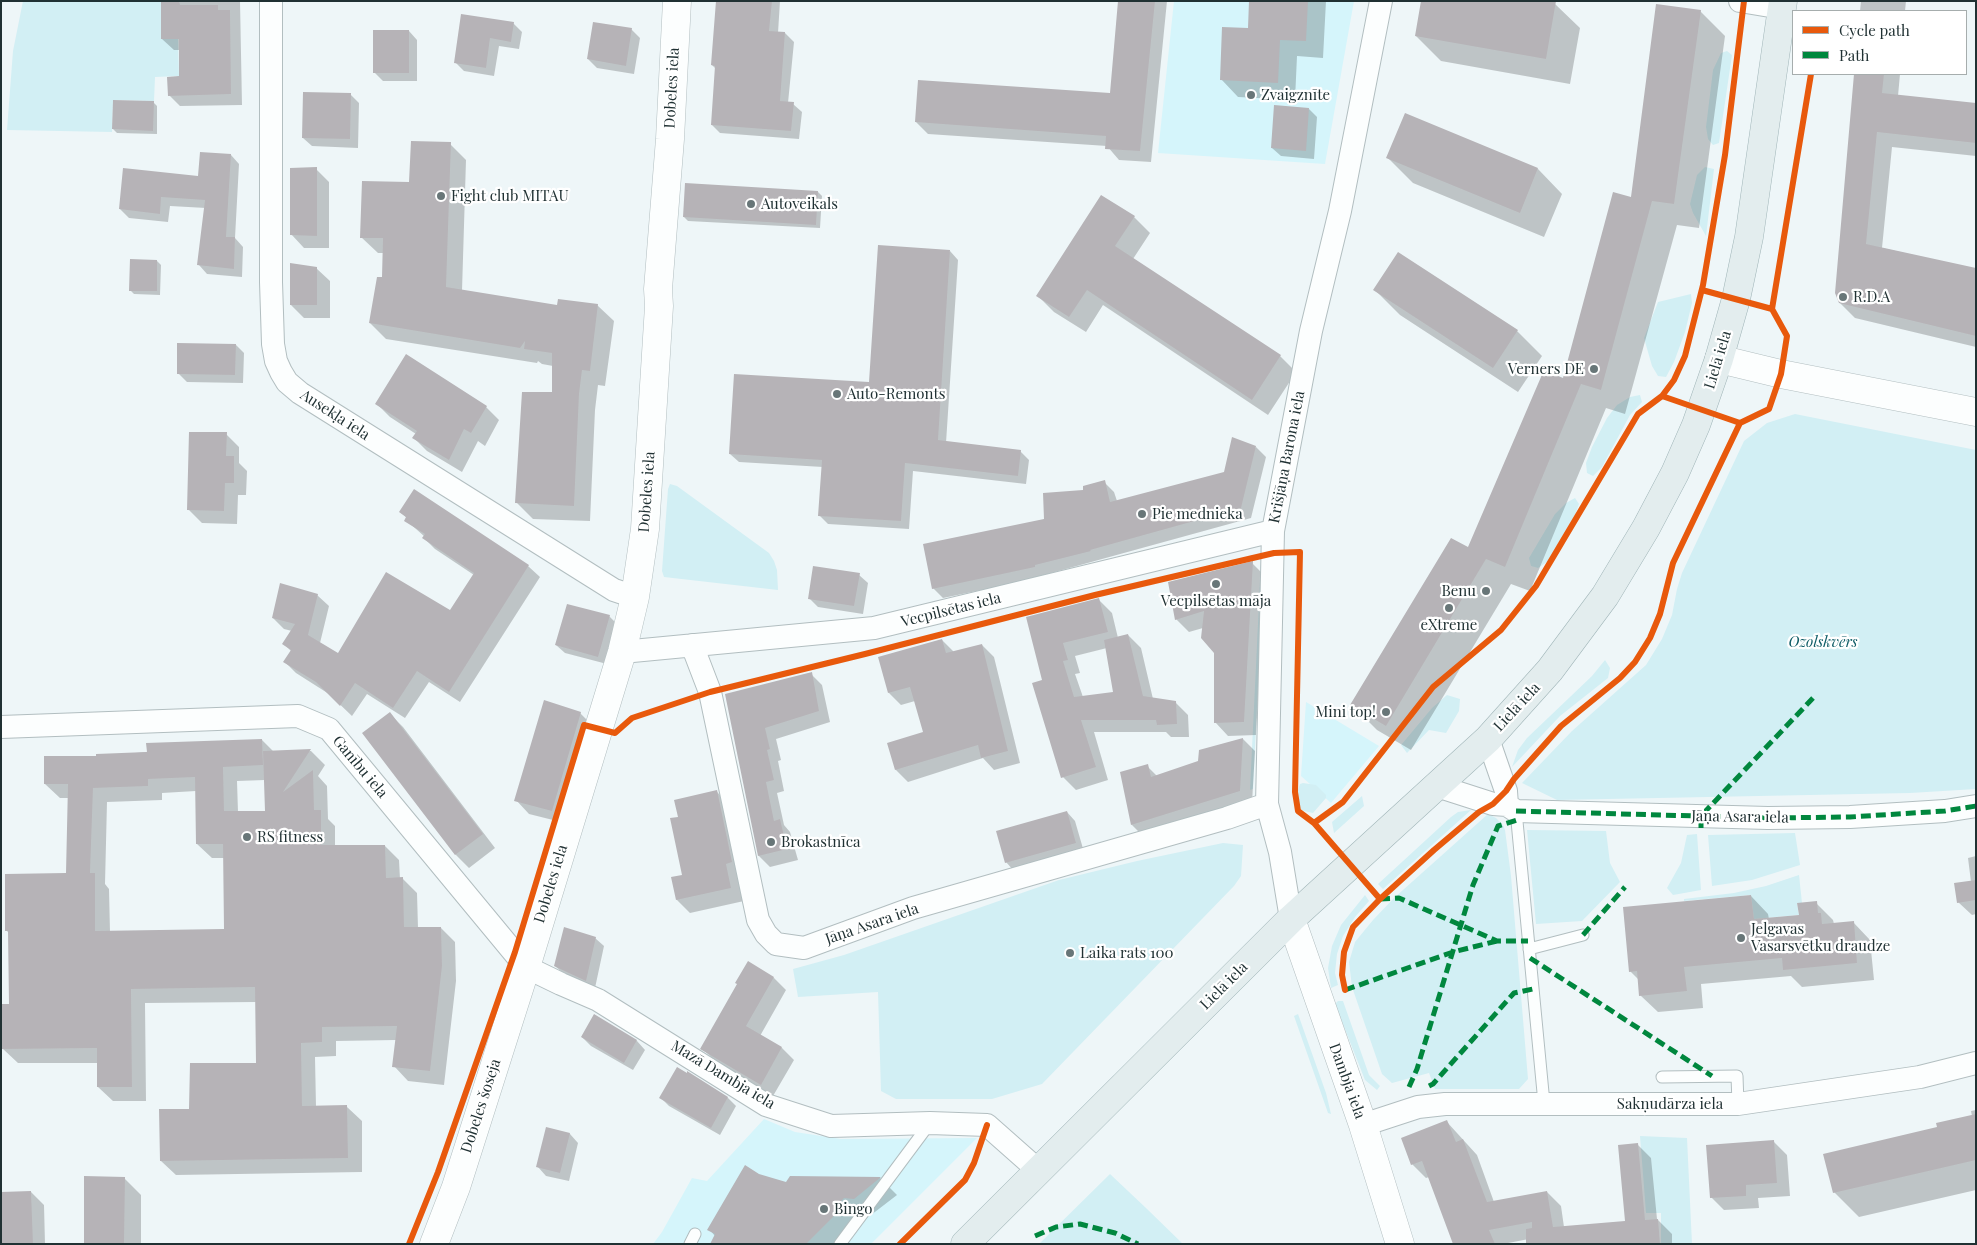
<!DOCTYPE html>
<meta charset="utf-8">
<style>
body{margin:0}
#map{position:relative;width:1977px;height:1245px;overflow:hidden;background:#eef6f8;font-family:"Playfair Display",serif}
canvas{display:block}
.frame{position:absolute;inset:0;border:2px solid #203133;pointer-events:none}
.legend{position:absolute;left:1792px;top:10px;width:175px;height:65px;box-sizing:border-box;background:#fff;border:1px solid #a6adad;margin:0;padding:6px 9px;list-style:none;font-size:15px;color:#203133}
.legend li{display:flex;align-items:center;gap:10px;height:25px}
.legend b{width:25px;border:1px solid #a6adad}
</style>
<div id="map">
<canvas width="1977" height="1245"></canvas>
<div class="frame"></div>
<ul class="legend">
<li><b style="height:6px;background:#e8590c"></b>Cycle path</li>
<li><b style="height:6px;background:#00873e"></b>Path</li>
</ul>
</div>
<script>
const context = document.querySelector('canvas').getContext('2d');
context.lineJoin = 'round';
function paint(path, color) { context.fillStyle = color; context.fill(path, 'evenodd'); }
const shape = rows => new Path2D(rows.map(r => 'M' + r).join(''));
function trace(path, color, width, dash) { context.strokeStyle = color; context.lineWidth = width; context.lineCap = dash ? 'butt' : 'round'; context.setLineDash(dash || []); context.stroke(path); }
function drawText(font, color, halo, rows, align = 'center') {
  context.font = font + ' "Playfair Display",serif'; context.lineWidth = 4.5; context.setLineDash([]); context.textBaseline = 'middle'; context.strokeStyle = halo; context.fillStyle = color; for (const [text, x, y, turn = 0] of rows) {
    context.save(); context.translate(x, y); context.rotate((+turn || 0) * Math.PI / 180); context.textAlign = isNaN(turn) ? turn : align; if (halo) context.strokeText(text, 0, 0); context.fillText(text, 0, 0); context.restore();
  }
}
paint(shape([
 [1174,1,1354,1,1325,164,1158,153],
 [1306,702,1379,746,1331,803,1301,776],
 [764,1119,795,1132,841,1139,977,1138,871,1244,653,1244,662,1232,692,1178,707,1181]
]), '#d5f5fb');
paint(shape([
 [23,1,161,1,161,39,178,39,179,76,155,77,154,101,113,100,112,132,7,130,13,51],
 [1727,51,1732,55,1719,143,1713,145,1708,139,1706,127,1713,70,1721,53],
 [1705,167,1714,169,1706,236,1693,213,1690,204,1697,175],
 [1691,294,1692,303,1685,332,1674,362,1666,377,1658,376,1652,366,1644,338,1658,302],
 [1640,395,1642,402,1630,415,1602,467,1593,476,1587,473,1586,463,1592,447,1607,418,1617,405,1630,397],
 [1795,414,1976,450,1976,789,1910,793,1557,800,1522,783,1572,731,1646,665,1662,639,1672,615,1677,589,1682,573,1744,441,1767,423],
 [670,484,677,486,769,553,774,561,777,570,778,590,664,577,662,571,668,489],
 [1575,498,1579,504,1575,515,1547,562,1538,568,1531,566,1529,558,1555,514,1566,503],
 [1261,561,1264,561,1253,789,1250,790],
 [1605,660,1610,668,1608,678,1560,716,1512,767,1518,750,1527,738,1592,676],
 [1447,695,1460,699,1459,711,1446,733,1429,730,1407,753,1401,745,1432,708],
 [1303,783,1316,785,1326,795,1326,798,1313,813,1304,811,1299,808,1298,790,1300,784],
 [1362,796,1364,806,1334,833,1332,822],
 [1471,810,1383,889,1378,884,1451,817,1458,812],
 [1488,814,1496,818,1503,825,1505,830,1511,876,1528,1079,1519,1089,1435,1089,1429,1073,1392,1083,1382,1074,1352,987,1349,962,1355,942,1373,920,1394,898],
 [1527,830,1606,831,1610,863,1620,882,1582,921,1536,924],
 [1795,833,1800,865,1752,880,1712,886,1708,835],
 [1697,834,1701,890,1673,895,1667,888,1681,863,1687,835],
 [1223,843,1243,845,1241,876,1234,886,1042,1084,992,1099,896,1099,881,1091,878,992,798,997,793,969,844,955,1059,880,1137,861],
 [1799,875,1802,903,1797,903,1799,915,1754,919,1751,895,1684,901,1684,899,1734,893,1766,886],
 [1365,895,1369,901,1355,917,1343,936,1337,954,1335,973,1338,985,1331,988,1328,968,1332,946,1341,925],
 [1338,1001,1343,1001,1369,1075,1380,1086,1377,1090,1365,1080,1335,1004],
 [1298,1014,1326,1093,1331,1114,1328,1113,1294,1016],
 [1640,1136,1687,1138,1692,1244,1661,1244,1661,1213,1646,1213],
 [1110,1174,1146,1208,1183,1244,1039,1244]
]), '#d2eff4');
paint(shape([
 [177,1,240,1,242,105,180,106,169,95,180,78,180,50,174,50,162,39],
 [717,1,780,1,778,33,785,33,794,42,788,103,793,104,802,112,799,139,720,133,712,125,716,69,712,65],
 [1119,1,1167,1,1151,162,1119,160,1107,146,928,134,916,122,1111,94],
 [1250,1,1326,1,1323,58,1297,56,1295,100,1238,97,1221,79,1249,30],
 [1861,1,1906,1,1905,11,1860,11],
 [1555,4,1580,28,1570,84,1441,61,1416,36],
 [1700,11,1725,36,1699,228,1677,225,1625,414,1606,408,1530,591,1511,584,1411,750,1377,730,1352,705,1468,548,1564,379],
 [462,15,513,23,522,32,519,49,499,46,494,76,464,71,455,62],
 [631,29,640,38,634,74,597,68,588,59],
 [409,31,417,40,417,81,383,81,374,72],
 [1855,74,1900,74,1898,96,1976,104,1976,156,1892,147,1882,248,1976,269,1976,347,1855,318,1840,303,1836,293],
 [350,94,359,103,358,148,312,146,303,138],
 [153,102,157,106,157,134,117,133,113,129],
 [1309,109,1317,117,1314,159,1281,156,1272,148],
 [1405,115,1538,169,1562,194,1544,237,1413,183,1388,158],
 [450,144,466,160,462,291,558,306,597,305,614,321,605,386,598,385,595,410,590,521,533,519,517,503,553,393,553,366,542,364,538,361,537,363,386,339,370,323,383,279,384,253,378,253,361,237],
 [231,155,239,164,235,238,243,247,242,277,207,274,199,265,206,208,170,206,168,222,129,218,120,209,199,177],
 [316,169,329,182,329,248,304,248,291,234],
 [818,192,822,196,820,228,688,221,684,217],
 [1134,217,1150,233,1133,259,1280,356,1296,372,1268,415,1103,305,1086,332,1054,312,1038,296],
 [950,251,958,260,946,443,1020,451,1029,460,1026,484,913,471,909,529,828,524,820,516,823,467,739,462,730,454,870,383],
 [157,261,161,265,160,295,134,294,130,290],
 [316,268,330,281,330,318,304,318,291,305],
 [1375,290,1517,331,1542,356,1518,392,1400,315],
 [236,345,244,353,243,383,187,382,178,373],
 [377,404,486,407,499,420,485,446,478,441,462,472,427,451,414,438,416,434,390,417],
 [226,434,239,447,239,463,247,471,246,495,238,495,237,524,202,523,189,510],
 [1256,447,1266,457,1251,518,1044,575,1044,577,943,598,933,588,1104,482,1114,492,1117,501,1225,473],
 [400,512,528,566,540,577,460,702,429,682,405,718,367,694,352,716,329,694,296,673,285,662,292,652,284,644,292,631,284,629,273,618,317,595,329,606,320,643,338,654,451,612,474,575,435,549,424,538,425,537,406,520,407,518],
 [1252,563,1265,576,1256,735,1228,736,1215,722,1215,652,1203,628,1189,632,1176,619],
 [859,575,868,583,863,614,818,607,809,598],
 [1099,600,1112,613,1118,638,1128,635,1141,648,1153,699,1175,702,1188,715,1189,737,1171,737,1166,732,1094,732,1108,780,1076,790,1063,777,1044,681,1028,618],
 [1107,648,1114,693,1083,697,1075,674,1080,673,1075,656],
 [609,616,618,625,607,664,565,653,556,645],
 [942,640,954,652,982,645,994,657,1020,763,994,770,983,758,908,782,896,770,888,744,924,733,915,701,901,705,889,693,879,658],
 [811,674,822,685,830,722,776,739,781,760,778,761,784,791,777,793,784,825,790,832,798,860,770,867,759,856,726,695],
 [580,713,593,726,565,823,529,814,516,800],
 [390,714,403,727,495,848,469,868,456,855,363,733],
 [1243,739,1255,751,1252,803,1144,837,1132,825,1147,766,1157,776,1199,762],
 [262,740,274,752,311,751,325,765,318,776,327,786,328,819,335,826,335,846,385,846,399,860,400,879,403,879,417,893,418,928,441,928,455,942,456,981,444,1085,408,1081,394,1066,396,1040,336,1041,336,1056,315,1057,316,1107,347,1107,362,1121,362,1172,176,1175,161,1161,190,1110,257,1064,257,1002,145,1003,146,1101,113,1101,98,1087,98,1063,18,1063,3,1049,10,1005,10,934,6,930,67,875,69,798,60,798,45,784,97,757],
 [265,780,266,812,238,812,237,781],
 [196,791,197,844,212,858,224,858,225,930,110,932,109,889,105,884,107,802,162,800,162,793],
 [717,792,730,805,744,901,690,913,677,900,672,878,684,876,679,818],
 [1067,812,1075,821,1084,852,1014,871,1006,862],
 [1976,856,1976,914,1972,915,1958,902,1971,882,1968,858],
 [1751,896,1768,914,1769,919,1800,916,1816,903,1833,920,1834,924,1853,922,1870,940,1874,980,1802,987,1791,976,1701,984,1703,1008,1658,1012,1640,995,1639,980,1630,971],
 [595,938,604,946,595,988,564,974,555,966],
 [748,963,774,978,786,990,760,1036,782,1048,794,1060,773,1096,714,1060,702,1048,739,984],
 [595,1016,637,1041,645,1050,633,1070,591,1046,582,1037],
 [688,1073,728,1098,736,1106,720,1135,669,1106,661,1098],
 [1976,1110,1976,1190,1859,1217,1834,1192,1938,1128,1972,1116,1971,1111],
 [1447,1122,1477,1155,1494,1202,1547,1192,1561,1206,1564,1227,1626,1223,1637,1144,1651,1158,1657,1219,1672,1234,1672,1244,1535,1244,1534,1238,1503,1244,1454,1244,1429,1177,1426,1178,1412,1164],
 [547,1129,570,1134,578,1143,569,1181,546,1176,538,1167],
 [1774,1142,1787,1155,1790,1196,1758,1198,1759,1208,1724,1210,1711,1197],
 [759,1175,787,1183,791,1177,880,1178,897,1195,871,1215,862,1215,841,1244,712,1244,715,1236,709,1229],
 [124,1178,141,1195,141,1244,85,1244],
 [31,1192,44,1205,45,1244,1,1244]
]), '#0003');
paint(shape([
 [161,1,179,1,180,5,218,5,218,10,230,10,231,94,168,96,167,77,179,76,179,39,161,39],
 [716,1,772,1,769,31,785,32,780,101,794,102,791,131,711,125,715,66,711,65],
 [1118,1,1155,1,1140,151,1105,149,1106,136,915,122,918,80,1110,93],
 [1249,1,1308,1,1306,41,1280,40,1278,83,1220,80,1222,27,1248,28],
 [1421,1,1556,1,1546,59,1415,36],
 [1656,4,1701,10,1674,204,1652,201,1601,390,1581,384,1505,567,1486,559,1386,726,1350,705,1451,538,1468,547,1544,370,1563,378,1613,192,1631,197],
 [461,14,514,22,511,42,490,38,486,68,454,63],
 [593,22,632,28,626,66,587,59],
 [373,30,409,30,409,73,373,73],
 [1854,74,1884,74,1882,93,1976,103,1976,143,1877,132,1866,244,1976,268,1976,336,1839,303,1835,293],
 [303,92,351,93,350,139,302,138],
 [113,100,154,101,153,131,112,129],
 [1274,105,1309,108,1306,151,1271,148],
 [1405,113,1538,168,1520,213,1386,158],
 [411,141,451,142,446,287,557,305,558,299,598,304,590,371,582,370,579,394,574,506,515,503,522,392,552,392,552,353,524,349,525,341,520,348,369,323,377,277,382,277,383,238,360,238,362,181,409,182],
 [200,152,231,154,226,237,235,237,234,269,197,265,205,200,161,197,160,214,119,209,123,168,198,176],
 [317,167,317,236,290,235,290,168],
 [685,183,818,191,816,225,683,217],
 [1101,195,1135,216,1115,246,1281,355,1252,400,1087,290,1069,317,1036,296],
 [878,245,950,250,938,440,1021,450,1018,476,905,463,901,521,818,516,822,460,729,454,734,374,869,382],
 [1398,252,1518,330,1493,368,1373,290],
 [130,259,157,260,157,291,129,291],
 [290,263,317,267,317,305,290,305],
 [177,343,236,344,235,375,177,374],
 [406,354,487,406,471,433,464,429,449,460,412,438,417,431,375,404],
 [189,432,227,432,226,456,234,456,234,483,225,483,224,511,187,510],
 [1232,437,1256,446,1241,508,1090,550,1091,551,1035,565,1035,567,932,589,923,544,1044,519,1043,493,1083,490,1083,486,1105,480,1110,502,1224,472],
 [414,489,529,565,449,692,417,671,393,708,355,683,340,706,316,682,283,662,291,650,282,644,295,624,272,618,280,583,318,594,308,635,338,653,386,572,450,610,474,573,422,538,425,534,404,521,406,517,399,512],
 [1253,561,1244,722,1214,723,1214,653,1201,638,1204,611,1175,620,1168,582],
 [813,566,860,573,854,606,808,599],
 [1099,598,1108,632,1063,643,1068,660,1063,661,1074,697,1113,692,1104,640,1128,634,1143,696,1176,701,1177,724,1157,725,1156,720,1081,720,1096,767,1061,778,1032,683,1042,680,1026,617],
 [567,604,610,615,598,657,555,645],
 [942,639,946,653,982,644,1008,751,981,758,978,745,895,770,887,743,923,732,910,687,888,693,878,657],
 [812,672,819,711,765,728,770,749,767,750,774,780,766,782,774,821,780,819,787,849,758,856,725,694],
 [544,700,581,712,552,811,514,801],
 [390,712,483,834,455,855,362,733],
 [1243,738,1240,791,1131,825,1120,772,1148,764,1151,777,1198,761,1199,750],
 [262,739,263,765,223,767,224,811,265,811,263,751,311,749,283,792,313,770,314,810,321,810,321,845,385,845,386,878,403,877,404,927,441,927,442,966,430,1071,392,1067,397,1026,322,1027,322,1042,301,1043,302,1106,347,1105,348,1158,160,1161,159,1109,189,1109,190,1063,256,1063,255,987,131,989,132,1087,97,1087,97,1048,2,1049,2,1004,9,1004,8,931,5,931,5,874,66,873,68,784,44,784,44,756,96,756,96,754,147,752,146,743],
 [195,777,196,844,223,844,224,929,95,931,95,873,90,873,93,788,148,786,148,779],
 [717,790,732,862,726,864,731,888,676,900,671,877,682,875,670,818,678,817,674,800],
 [1067,811,1076,843,1005,863,996,831],
 [1976,880,1976,900,1957,903,1954,883],
 [1751,895,1754,919,1799,915,1797,903,1817,901,1818,913,1821,913,1822,924,1854,921,1857,963,1783,970,1782,958,1684,967,1687,991,1639,996,1637,971,1629,972,1623,907],
 [564,927,596,937,586,981,554,966],
 [748,961,774,977,746,1026,782,1047,761,1085,700,1049,737,984,735,983],
 [594,1014,637,1040,624,1063,581,1037],
 [677,1067,687,1073,687,1071,728,1097,711,1128,659,1098],
 [1976,1114,1976,1160,1833,1193,1823,1154,1937,1127,1936,1123],
 [1447,1120,1456,1142,1463,1139,1487,1202,1547,1191,1553,1227,1625,1221,1618,1145,1638,1143,1645,1220,1658,1219,1660,1244,1526,1244,1526,1229,1532,1228,1532,1222,1489,1230,1495,1244,1453,1244,1422,1161,1411,1165,1401,1138],
 [546,1127,570,1133,560,1173,536,1167],
 [1774,1140,1777,1183,1746,1185,1746,1196,1710,1198,1706,1145],
 [745,1165,759,1174,786,1182,790,1176,881,1177,854,1199,844,1198,834,1208,833,1217,806,1244,710,1244,715,1234,707,1230],
 [84,1176,125,1177,124,1244,84,1244],
 [31,1191,33,1244,1,1244,1,1192]
]), '#b6b3b7');
const lane = shape([
 [1516,811,1544,1103],
 [1529,949,1583,935],
 [1662,1077,1737,1076,1738,1104],
 [690,1244,695,1234],
 [840,1244,930,1123]
]);
const street = shape([
 [271,1,271,282,273,344,276,361,281,372,287,382,300,393,614,590,635,597],
 [1740,1,1782,8],
 [692,645,710,692,758,920,766,934,776,944,804,948,913,908,1227,818,1267,804],
 [622,652,874,628,1273,531],
 [1,727,298,716,329,729,526,967,561,984,598,1000,766,1105,831,1126,930,1123,987,1125,1039,1171],
 [1488,739,1506,791,1507,805],
 [1437,786,1493,804,1507,805,1516,811,1768,818,1850,817,1945,811,1976,806],
 [1291,919,1280,852,1267,804,1273,531,1311,331,1340,211,1381,1],
 [1363,1125,1418,1107,1445,1104,1738,1104,1920,1077,1976,1063]
]);
const secondary = shape([
 [1719,359,1781,374,1976,412],
 [1291,919,1363,1125,1400,1244],
 [434,1244,456,1187,526,967,622,652,635,597,645,529,659,306,658,289,670,139,677,1]
]);
const primary = shape([
 [965,1244,1291,919,1488,739,1550,670,1605,596,1646,528,1675,473,1696,425,1719,359,1736,299,1749,237,1783,1]
]);
trace(lane, '#b2bec0', 13);
trace(street, '#b2bec0', 24);
trace(secondary, '#b2bec0', 29);
trace(primary, '#a0b5b8', 29);
trace(lane, '#fcfefe', 11);
trace(street, '#fcfefe', 22);
trace(secondary, '#fcfefe', 28);
trace(primary, '#e3edee', 28);
trace(shape([
 [1516,811,1768,818,1850,817,1945,811,1976,806],
 [1701,828,1701,816,1813,698],
 [1380,899,1399,898,1497,941,1528,941],
 [1583,935,1625,887],
 [1530,958,1712,1076],
 [1345,990,1453,952,1497,941],
 [1429,1086,1433,1084,1514,993,1533,989],
 [1409,1087,1417,1069,1473,885,1498,826,1517,820],
 [1035,1236,1056,1227,1080,1224,1115,1233,1138,1244]
]), '#00873e', 5, [10, 5]);
trace(shape([
 [1702,290,1772,309],
 [1662,396,1740,423],
 [1314,823,1343,802,1433,687,1501,630,1536,586,1638,414,1662,396,1674,380,1685,356,1703,285,1725,155,1744,1],
 [1345,990,1342,975,1344,952,1353,927,1380,899,1434,850,1479,812,1493,804,1506,791,1514,779,1561,726,1620,678,1635,662,1650,638,1660,614,1673,563,1740,423,1769,409,1781,374,1787,336,1772,309,1811,74],
 [409,1244,438,1172,515,952,584,725,615,733,632,718,710,692,865,654,1095,595,1274,553,1300,552,1295,792,1298,811,1314,823,1380,899],
 [900,1244,965,1180,974,1163,987,1125]
]), '#e8590c', 6);
for (const [x, y, r, color] of [
 [1251,95,5,"#687678"],
 [441,196,5,"#687678"],
 [751,204,5,"#687678"],
 [1843,297,5,"#687678"],
 [1594,369,5,"#687678"],
 [837,394,5,"#687678"],
 [1142,514,5,"#687678"],
 [1216,584,5,"#687678"],
 [1486,591,5,"#687678"],
 [1449,608,5,"#687678"],
 [1386,712,5,"#687678"],
 [247,837,5,"#687678"],
 [771,842,5,"#687678"],
 [1741,938,5,"#687678"],
 [1070,953,5,"#687678"],
 [824,1209,5,"#687678"]
]) { const dot = new Path2D(); dot.arc(x, y, r, 0, 2 * Math.PI); context.fillStyle = color; context.fill(dot); trace(dot, '#fff', 2); }
drawText('15px', '#203133', '#fff', [
 ["Dobeles iela",672,88,-87],
 ["Lielā iela",1718,360,-73],
 ["Ausekļa iela",335,415,33],
 ["Krišjāņa Barona iela",1287,457,-79],
 ["Dobeles iela",647,492,-86],
 ["Vecpilsētas iela",951,610,-14],
 ["Lielā iela",1517,707,-47],
 ["Ganību iela",360,767,50],
 ["Jāņa Asara iela",1740,817,1],
 ["Dobeles iela",551,884,-73],
 ["Jāņa Asara iela",872,924,-19],
 ["Lielā iela",1224,986,-45],
 ["Mazā Dambja iela",723,1075,31],
 ["Dambja iela",1347,1081,70],
 ["Sakņudārza iela",1670,1104],
 ["Dobeles šoseja",481,1106,-72]
]);
drawText('15px', '#203133', '#fff', [
 ["Zvaigznīte",1261,95],
 ["Fight club MITAU",451,196],
 ["Autoveikals",761,204],
 ["R.D.A",1853,297],
 ["Verners DE",1584,369,"right"],
 ["Auto-Remonts",847,394],
 ["Pie mednieka",1152,514],
 ["Benu",1476,591,"right"],
 ["Vecpilsētas māja",1216,601,"center"],
 ["eXtreme",1449,625,"center"],
 ["Mini top!",1376,712,"right"],
 ["RS fitness",257,837],
 ["Brokastnīca",781,842],
 ["Jelgavas",1751,929],
 ["Vasarsvētku draudze",1751,946],
 ["Laika rats 100",1080,953],
 ["Bingo",834,1209]
], 'left');
drawText('italic 15px', '#105d67', '#fff', [
 ["Ozolskvērs",1823,642]
]);
</script>
